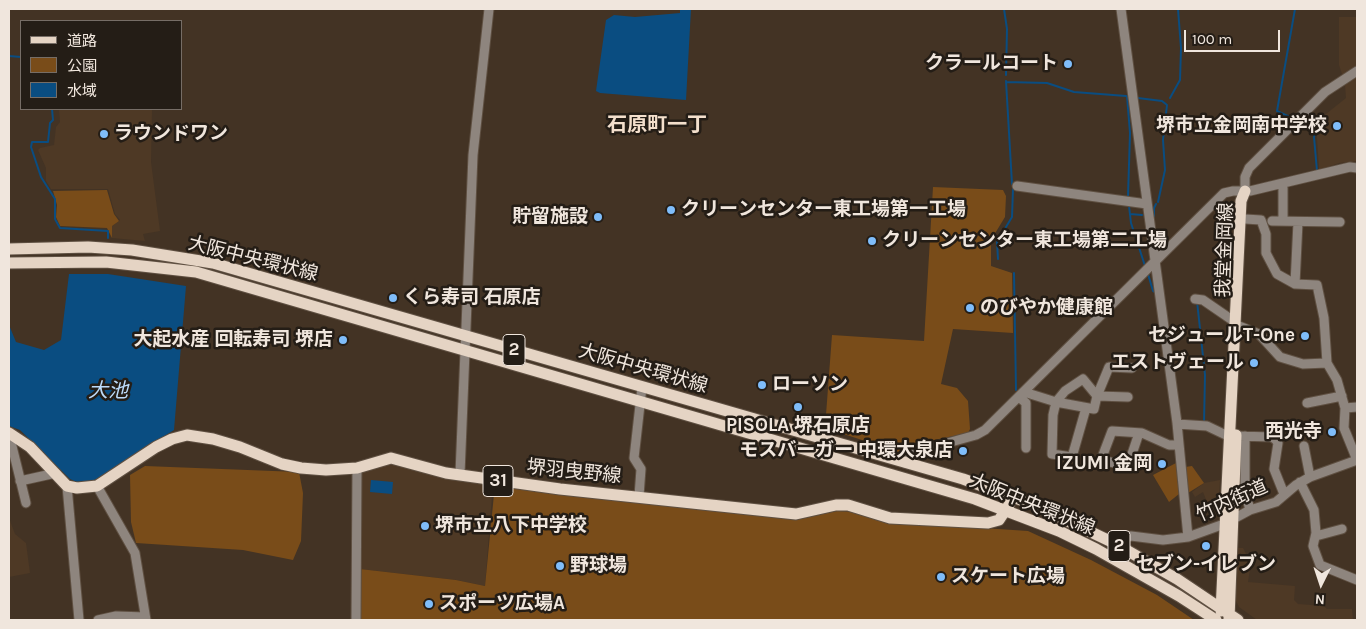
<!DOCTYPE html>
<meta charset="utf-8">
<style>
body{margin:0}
#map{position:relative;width:1366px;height:629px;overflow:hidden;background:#433324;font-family:Karla,"Noto Sans JP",sans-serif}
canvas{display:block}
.frame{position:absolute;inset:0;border:10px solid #f0e6dd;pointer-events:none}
.legend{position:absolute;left:20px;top:20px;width:162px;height:90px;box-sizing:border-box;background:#241d16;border:1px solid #766d66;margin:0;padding:6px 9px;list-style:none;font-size:15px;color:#f0e6dd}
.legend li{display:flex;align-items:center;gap:10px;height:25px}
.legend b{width:25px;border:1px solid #766d66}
.north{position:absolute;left:1296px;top:559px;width:50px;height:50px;-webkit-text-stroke:4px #241d16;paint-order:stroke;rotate:184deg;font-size:14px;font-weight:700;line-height:20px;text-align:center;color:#f0e6dd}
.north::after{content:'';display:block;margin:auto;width:18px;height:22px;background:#f0e6dd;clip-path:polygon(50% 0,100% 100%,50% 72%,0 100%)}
.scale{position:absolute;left:1184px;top:30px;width:96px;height:22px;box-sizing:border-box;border:2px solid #f0e6dd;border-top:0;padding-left:6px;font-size:15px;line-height:18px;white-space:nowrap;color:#f0e6dd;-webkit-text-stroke:4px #241d16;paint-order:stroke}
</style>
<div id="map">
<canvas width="1366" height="629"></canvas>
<div class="frame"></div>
<ul class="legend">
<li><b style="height:6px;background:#e5d4c4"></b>道路</li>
<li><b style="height:14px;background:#794c19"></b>公園</li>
<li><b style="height:14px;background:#0a4d81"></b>水域</li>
</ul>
<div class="north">N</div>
<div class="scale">100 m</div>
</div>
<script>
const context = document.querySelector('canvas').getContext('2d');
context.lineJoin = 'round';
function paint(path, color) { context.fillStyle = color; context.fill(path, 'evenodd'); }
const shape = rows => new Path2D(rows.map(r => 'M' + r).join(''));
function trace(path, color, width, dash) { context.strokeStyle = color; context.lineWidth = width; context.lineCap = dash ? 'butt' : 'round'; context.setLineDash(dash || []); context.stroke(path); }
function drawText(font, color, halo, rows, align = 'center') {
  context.font = font + ' Karla,"Noto Sans JP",sans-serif'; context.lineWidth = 5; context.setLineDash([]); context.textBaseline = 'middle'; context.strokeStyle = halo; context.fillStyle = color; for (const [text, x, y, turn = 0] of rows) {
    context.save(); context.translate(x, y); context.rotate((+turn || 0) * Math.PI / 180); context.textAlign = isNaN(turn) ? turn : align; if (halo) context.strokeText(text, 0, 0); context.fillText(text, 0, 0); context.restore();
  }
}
paint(shape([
 [1339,17,1357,17,1357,67,1343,77,1339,65],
 [1357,77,1357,161,1339,163,1319,170,1316,122,1346,98,1345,85],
 [59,109,152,109,151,162,160,231,143,234,145,241,112,238,112,226,120,220,115,214,108,189,51,189,46,181,46,168,38,150,40,148,54,145,56,127,60,122],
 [388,463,493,483,485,586,456,580,360,569,362,471],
 [1220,480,1219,497,1207,502,1203,492,1195,497,1192,492,1204,483],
 [9,518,15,534,26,543,30,573,9,577],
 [1238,548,1243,548,1251,563,1248,582,1295,586,1294,600,1298,604,1324,606,1327,609,1352,609,1353,620,1257,620,1239,607,1235,599]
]), '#4e3925');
paint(shape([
 [933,187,1003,190,1006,196,1005,217,991,240,991,266,1012,273,1013,333,953,329,941,384,957,388,968,401,970,429,968,433,910,445,899,452,825,428,832,335,924,341],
 [107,190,114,214,119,221,112,226,112,238,107,228,60,226,56,217,57,205,53,191],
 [1176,463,1179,494,1169,502,1153,475],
 [145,466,299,472,303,493,301,541,293,560,243,550,136,543,131,522,130,475],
 [1192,466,1204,483,1188,493,1185,467],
 [495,484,801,518,837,511,858,512,893,522,1028,531,1091,560,1157,595,1194,620,358,620,360,569,456,580,485,586]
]), '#794c19');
paint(shape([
 [680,9,691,9,686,100,600,93,596,91,606,20,614,15,635,17,680,13],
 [69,274,108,274,186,286,174,430,97,479,88,482,79,483,70,479,20,430,9,426,9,325,16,342,44,350,61,340],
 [371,480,393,482,392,494,370,492]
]), '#0a4d81');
trace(shape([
 [1004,9,1007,29,1006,75],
 [9,56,21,57],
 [1006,81,1012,184],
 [1006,82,1047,83,1074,92,1126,96],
 [1127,96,1130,133,1128,196],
 [1138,98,1162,101,1167,105,1163,140,1165,170,1158,202],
 [1170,98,1180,80,1181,48,1178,9],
 [52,109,53,120,50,123,48,142,32,142,31,147,41,177,55,199,55,219,60,228,108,231,108,238],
 [1292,118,1277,111,1295,9],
 [1301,122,1314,125,1316,131,1314,137,1317,171],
 [1129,206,1131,223,1145,266],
 [1130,214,1142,215],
 [1154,216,1154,208,1156,204],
 [998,259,997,242,1012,217,1013,189],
 [1014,273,1016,390],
 [1148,274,1153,291,1156,293],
 [1197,301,1205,375,1204,423]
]), '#0a4d81', 2);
const minor = shape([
 [1121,9,1177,423,1188,537],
 [1017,186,1147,204],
 [1283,188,1283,221],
 [1245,191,1245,177,1249,168,1325,92,1357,71],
 [1245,219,1261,220,1266,234,1266,253,1277,274,1295,284,1317,285,1324,318,1327,363,1337,380,1345,408,1357,407],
 [1272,221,1340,222],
 [1295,284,1298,222],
 [1195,299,1203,300,1235,322],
 [1239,326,1259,334,1280,357,1303,364,1327,363],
 [1024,392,1056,402,1094,409,1097,396,1083,379,1065,391,1056,402,1053,415,1052,454,1072,457,1086,408],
 [1019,397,1026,403,1026,448],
 [1128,397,1097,396,1109,367,1132,368],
 [1307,403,1342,396],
 [1345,408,1344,428,1357,460],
 [1177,424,1207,426,1228,436],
 [1139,433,1128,466,1101,460,1112,431,1142,433,1169,445,1179,445],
 [9,434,26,503],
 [1236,436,1272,437,1276,440,1278,443,1274,469,1284,494],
 [1245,436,1245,491,1250,510],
 [1304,446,1310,477],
 [905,463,915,452,976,435,985,430,1224,193,1233,191,1250,191,1350,167,1357,168],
 [460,474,473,155,489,9],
 [20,481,56,473],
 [1300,482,1314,510,1316,533,1313,546,1320,565,1357,580],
 [67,486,79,620],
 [97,486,135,553,146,620],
 [639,496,641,469,634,458,642,387],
 [1316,536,1342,529],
 [1114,543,1122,538,1131,536,1163,540,1188,537,1224,524,1250,510,1276,502,1296,485,1310,477,1357,460],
 [98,620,116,616,145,617],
 [356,620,357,468]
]);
const major = shape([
 [9,249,88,247,132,250,213,263,963,479,1032,504,1114,543,1177,579,1238,620],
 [9,263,106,262,196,272,975,499,1059,531,1096,549,1179,596,1216,620],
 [9,433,30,447,67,486,77,488,97,486,156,447,172,439,187,435,213,439,240,447,282,464,301,468,326,470,357,468,391,458,446,473,560,489,796,514,836,505,848,505,890,518,988,523,999,520,1009,505],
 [1221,611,1241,201,1245,191],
 [1229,619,1236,435]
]);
trace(minor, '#5f5042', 11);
trace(major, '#5f5042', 13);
trace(minor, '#8e857e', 9);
trace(major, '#e5d4c4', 11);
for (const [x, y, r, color] of [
 [1068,64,5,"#7fbdfa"],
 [1337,126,5,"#7fbdfa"],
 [104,134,5,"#7fbdfa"],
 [671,210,5,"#7fbdfa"],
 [598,217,5,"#7fbdfa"],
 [872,241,5,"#7fbdfa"],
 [393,298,5,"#7fbdfa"],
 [970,308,5,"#7fbdfa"],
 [1305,336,5,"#7fbdfa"],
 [343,340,5,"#7fbdfa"],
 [1254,363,5,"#7fbdfa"],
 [762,385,5,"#7fbdfa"],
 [798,407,5,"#7fbdfa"],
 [1332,432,5,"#7fbdfa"],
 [963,451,5,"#7fbdfa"],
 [1162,464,5,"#7fbdfa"],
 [425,526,5,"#7fbdfa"],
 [1206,546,5,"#7fbdfa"],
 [560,566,5,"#7fbdfa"],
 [941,577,5,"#7fbdfa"],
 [429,604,5,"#7fbdfa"]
]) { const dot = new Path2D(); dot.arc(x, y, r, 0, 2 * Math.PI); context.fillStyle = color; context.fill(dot); trace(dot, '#241d16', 2); }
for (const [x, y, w] of [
 [514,350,22],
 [498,481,30],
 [1119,546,22]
]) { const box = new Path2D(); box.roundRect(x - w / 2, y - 15.5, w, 31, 4); context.fillStyle = '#241d16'; context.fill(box); trace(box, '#f0e6dd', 1); }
drawText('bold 18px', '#f0e6dd', null, [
 ["2",514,350],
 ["31",498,481],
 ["2",1119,546]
]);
drawText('bold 19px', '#f0e6dd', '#241d16', [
 ["クラールコート",1058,64,"right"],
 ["堺市立金岡南中学校",1327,126,"right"],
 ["ラウンドワン",114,134],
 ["クリーンセンター東工場第一工場",681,210],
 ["貯留施設",588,217,"right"],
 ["クリーンセンター東工場第二工場",882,241],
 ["くら寿司 石原店",403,298],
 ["のびやか健康館",980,308],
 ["セジュールT-One",1295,336,"right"],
 ["大起水産 回転寿司 堺店",333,340,"right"],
 ["エストヴェール",1244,363,"right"],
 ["ローソン",772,385],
 ["PISOLA 堺石原店",798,426,"center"],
 ["西光寺",1322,432,"right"],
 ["モスバーガー 中環大泉店",953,451,"right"],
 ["IZUMI 金岡",1152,464,"right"],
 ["堺市立八下中学校",435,526],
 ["セブン-イレブン",1206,565,"center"],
 ["野球場",570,566],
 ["スケート広場",951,577],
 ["スポーツ広場A",439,604]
], 'left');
drawText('19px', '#f0e6dd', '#241d16', [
 ["我堂金岡線",1225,250,-88],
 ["大阪中央環状線",253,259,14],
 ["大阪中央環状線",643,369,16],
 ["堺羽曳野線",574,472,6],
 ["竹内街道",1232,501,-24],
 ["大阪中央環状線",1032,505,22]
]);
drawText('bold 20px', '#f3dfcc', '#241d16', [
 ["石原町一丁",657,125]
]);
drawText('italic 20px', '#bcdbfa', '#241d16', [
 ["大池",108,391]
]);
</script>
